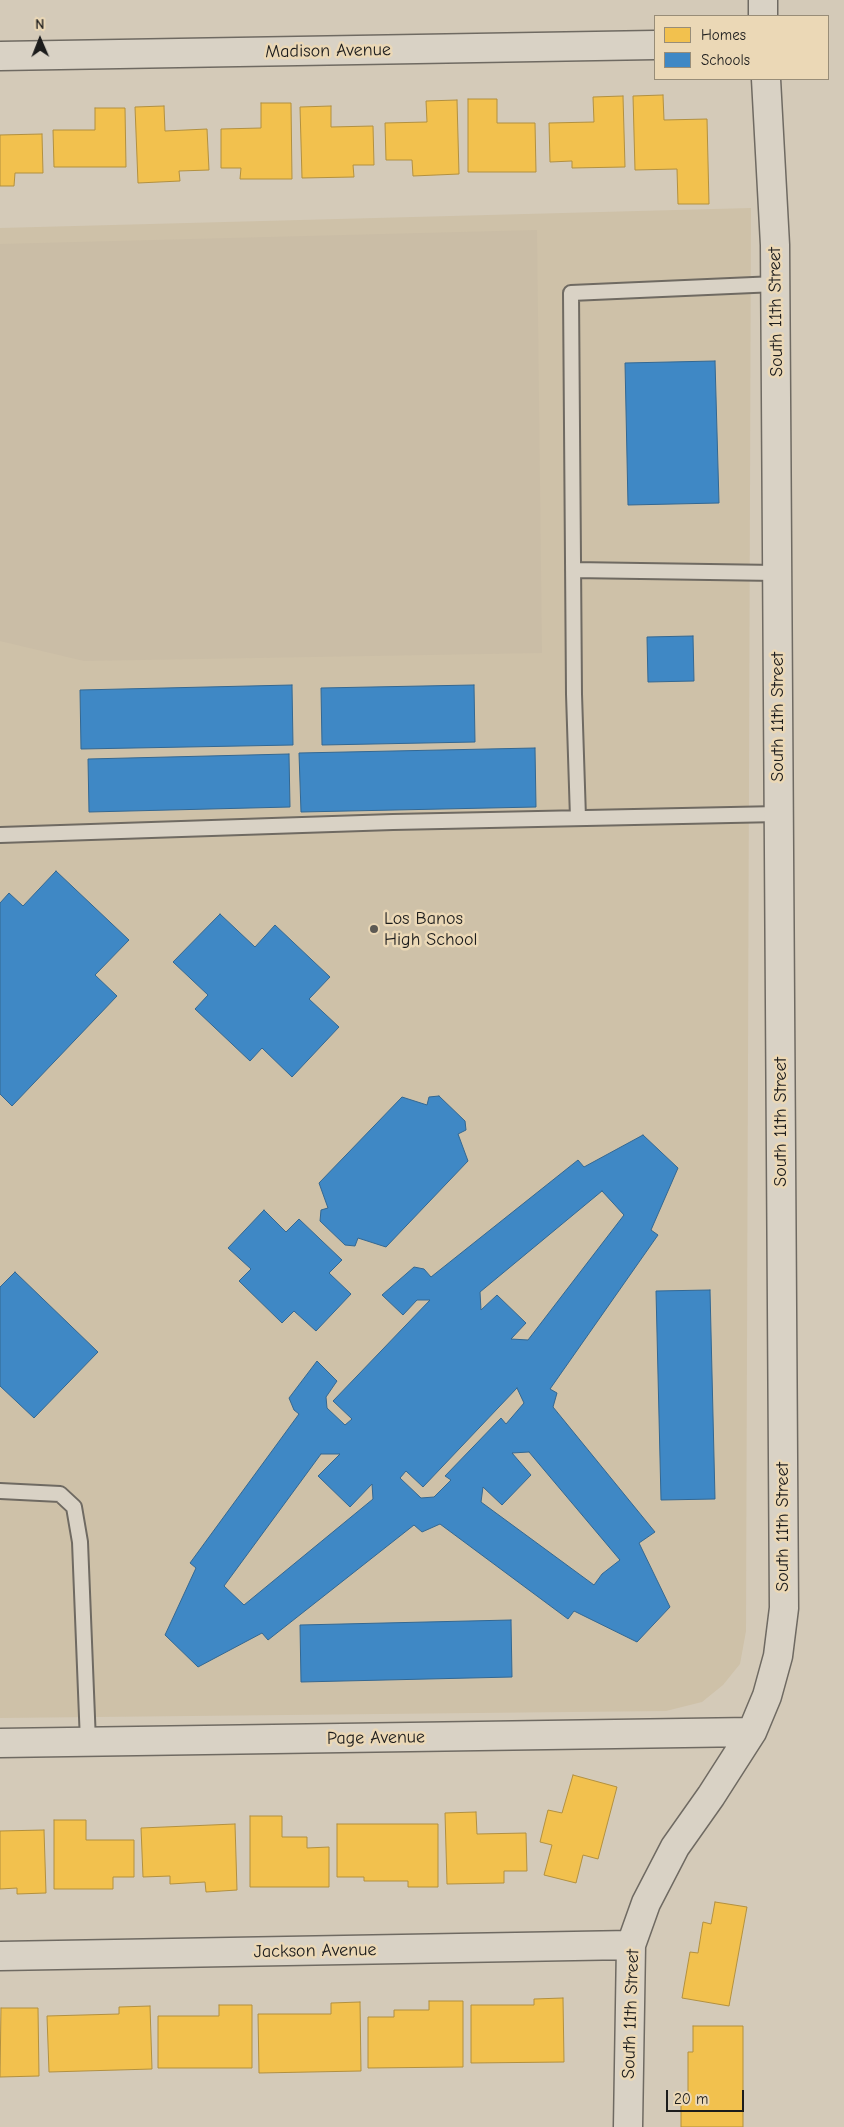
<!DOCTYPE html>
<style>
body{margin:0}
#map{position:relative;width:844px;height:2127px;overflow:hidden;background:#d4cab8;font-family:"Comic Neue",sans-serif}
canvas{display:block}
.legend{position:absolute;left:654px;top:15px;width:175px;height:65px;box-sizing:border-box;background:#ebd8b6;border:1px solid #988d78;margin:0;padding:6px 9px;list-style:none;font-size:15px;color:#1c1c1c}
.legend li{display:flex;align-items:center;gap:10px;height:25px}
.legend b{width:25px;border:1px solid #988d78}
.north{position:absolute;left:15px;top:15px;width:50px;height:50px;-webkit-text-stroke:4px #ebd8b6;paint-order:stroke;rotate:359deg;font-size:14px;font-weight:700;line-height:20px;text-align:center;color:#1c1c1c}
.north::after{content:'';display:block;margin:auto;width:18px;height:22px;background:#1c1c1c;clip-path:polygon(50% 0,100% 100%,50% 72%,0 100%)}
.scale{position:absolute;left:666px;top:2090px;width:78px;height:22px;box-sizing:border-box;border:2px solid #1c1c1c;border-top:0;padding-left:6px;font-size:15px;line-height:18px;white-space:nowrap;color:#1c1c1c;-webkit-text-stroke:4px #ebd8b6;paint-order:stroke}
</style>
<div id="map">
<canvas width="844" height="2127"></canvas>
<ul class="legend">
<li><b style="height:14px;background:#f2c14e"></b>Homes</li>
<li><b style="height:14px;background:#3f88c5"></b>Schools</li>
</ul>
<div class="north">N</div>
<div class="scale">20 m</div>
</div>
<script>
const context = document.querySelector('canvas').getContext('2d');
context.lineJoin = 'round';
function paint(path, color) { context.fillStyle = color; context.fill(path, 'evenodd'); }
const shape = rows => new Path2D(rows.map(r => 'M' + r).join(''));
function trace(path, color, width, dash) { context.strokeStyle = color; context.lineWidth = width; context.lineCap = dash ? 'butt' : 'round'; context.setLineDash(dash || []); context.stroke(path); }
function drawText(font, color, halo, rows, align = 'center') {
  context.font = font + ' "Comic Neue",sans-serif'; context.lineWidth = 5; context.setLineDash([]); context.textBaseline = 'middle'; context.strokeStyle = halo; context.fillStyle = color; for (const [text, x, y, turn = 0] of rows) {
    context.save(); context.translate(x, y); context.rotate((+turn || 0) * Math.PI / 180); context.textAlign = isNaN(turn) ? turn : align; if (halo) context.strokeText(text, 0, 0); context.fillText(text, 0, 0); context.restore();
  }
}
paint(shape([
 [751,208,746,1631,740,1664,723,1685,702,1702,666,1711,0,1718,0,228]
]), '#cec1a8');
paint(shape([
 [537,230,542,653,84,661,0,641,0,244]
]), '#cabda6');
const homes = shape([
 [663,95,664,120,707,119,709,204,678,204,677,169,635,170,633,96,663,95],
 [623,96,625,167,572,168,572,161,550,162,549,123,594,122,593,97,623,96],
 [468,99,497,99,497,123,535,123,536,172,468,172,468,99],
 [457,100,459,174,413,176,412,160,386,160,385,123,427,122,426,101,457,100],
 [261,103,291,103,292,179,240,179,241,168,221,168,221,129,261,128,261,103],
 [164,106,165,131,207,129,209,170,179,171,180,181,138,183,135,107,164,106],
 [331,106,331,127,373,126,374,165,353,165,354,177,302,178,300,107,331,106],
 [95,108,125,108,126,167,54,167,53,130,95,130,95,108],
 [42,134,43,173,15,173,14,186,0,186,0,135,42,134],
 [573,1775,617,1787,598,1859,583,1855,576,1883,544,1875,552,1845,540,1842,548,1810,562,1813,573,1775],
 [476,1812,477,1834,526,1833,527,1871,504,1871,504,1883,447,1884,445,1813,476,1812],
 [250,1816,282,1816,282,1837,307,1837,307,1848,329,1847,329,1887,250,1887,250,1816],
 [54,1820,86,1820,86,1840,134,1840,134,1877,113,1877,113,1889,54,1889,54,1820],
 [235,1824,237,1890,206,1892,205,1882,170,1884,170,1876,143,1877,141,1828,235,1824],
 [337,1824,438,1824,438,1887,408,1887,408,1881,364,1881,364,1877,337,1877,337,1824],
 [44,1830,46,1893,17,1894,17,1888,0,1889,0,1831,44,1830],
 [715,1902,747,1907,729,2006,682,1998,690,1952,698,1953,703,1922,711,1924,715,1902],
 [563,1998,564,2062,471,2063,471,2005,534,2005,534,1999,563,1998],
 [429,2001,463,2001,463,2067,368,2068,368,2017,394,2017,394,2010,429,2010,429,2001],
 [360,2002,361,2071,259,2073,258,2014,331,2014,331,2003,360,2002],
 [219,2005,252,2005,252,2068,158,2068,158,2016,219,2016,219,2005],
 [150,2006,152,2069,49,2072,47,2016,119,2014,119,2007,150,2006],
 [1,2008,38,2008,39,2076,0,2077,1,2008],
 [693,2026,743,2026,743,2127,681,2127,681,2098,688,2098,688,2052,693,2052,693,2026]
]);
paint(homes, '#f2c14e');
trace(homes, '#b2903f', 1);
const schools = shape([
 [715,361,719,503,628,505,625,363,715,361],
 [693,636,694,681,648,682,647,637,693,636],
 [292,685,293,745,81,749,80,690,292,685],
 [474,685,475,742,322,745,321,688,474,685],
 [535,748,536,807,301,812,299,753,535,748],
 [289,754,290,807,89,812,88,759,289,754],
 [56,871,129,940,95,975,117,996,12,1106,0,1094,0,903,9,893,23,906,56,871],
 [220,914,255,947,275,925,330,977,309,999,339,1027,292,1077,262,1048,250,1061,195,1009,208,995,173,962,220,914],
 [439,1096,465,1121,466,1130,458,1134,468,1161,386,1247,358,1238,355,1246,345,1245,320,1221,321,1210,328,1208,319,1183,402,1097,427,1105,429,1097,439,1096],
 [643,1135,678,1168,651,1230,658,1235,550,1389,557,1393,553,1407,655,1532,639,1543,670,1607,637,1642,574,1611,568,1619,440,1524,422,1532,414,1525,268,1640,262,1633,198,1667,165,1635,196,1568,190,1563,299,1414,294,1410,289,1398,317,1361,337,1381,326,1397,327,1408,345,1425,352,1419,333,1401,430,1300,417,1300,403,1315,382,1295,414,1267,424,1269,431,1277,578,1160,584,1167,643,1135],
 [602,1191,624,1215,528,1340,511,1339,526,1323,497,1295,481,1310,480,1292,602,1191],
 [517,1388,524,1403,506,1424,501,1418,445,1476,451,1480,434,1497,421,1498,400,1478,406,1471,423,1487,517,1388],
 [529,1452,620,1560,602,1574,594,1585,481,1502,483,1487,502,1505,531,1475,512,1453,529,1452],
 [321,1454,340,1454,318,1476,350,1507,372,1484,373,1499,244,1605,224,1586,321,1454],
 [264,1210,286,1232,299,1219,342,1260,329,1273,351,1294,316,1331,294,1311,282,1323,239,1281,251,1269,228,1248,264,1210],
 [15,1272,98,1352,34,1418,0,1386,0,1287,15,1272],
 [710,1290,715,1499,661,1500,656,1291,710,1290],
 [511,1620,512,1677,301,1682,300,1625,511,1620]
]);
paint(schools, '#3f88c5');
trace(schools, '#346892', 1);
const lane = shape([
 [573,570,777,573],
 [578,818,574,694,571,293,776,284],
 [0,835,393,822,779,814],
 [0,1491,60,1494,74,1507,80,1542,88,1742]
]);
const street = shape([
 [763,0,763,16],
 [0,56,655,45],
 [0,1743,752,1732],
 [0,1956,631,1945],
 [628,2127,631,1945,646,1903,675,1847,711,1796,752,1732,767,1696,778,1656,784,1608,775,245,766,79]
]);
trace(lane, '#6f6a62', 18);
trace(street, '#6f6a62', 31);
trace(lane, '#d9d2c5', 14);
trace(street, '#d9d2c5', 28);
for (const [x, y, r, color] of [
 [374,929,5,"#5c5953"]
]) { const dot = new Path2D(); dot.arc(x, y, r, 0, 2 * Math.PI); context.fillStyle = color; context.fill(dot); trace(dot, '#ebd8b6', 2); }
drawText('18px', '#1c1c1c', '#ebd8b6', [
 ["Madison Avenue",328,51,-1],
 ["South 11th Street",776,312,-91],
 ["South 11th Street",778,717,-90],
 ["South 11th Street",781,1122,-90],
 ["South 11th Street",783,1527,-90],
 ["Page Avenue",376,1738,-1],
 ["Jackson Avenue",315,1951,-1],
 ["South 11th Street",631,2014,-88]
]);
drawText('18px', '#1c1c1c', '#ebd8b6', [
 ["Los Banos",384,919],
 ["High School",384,940]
], 'left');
</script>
